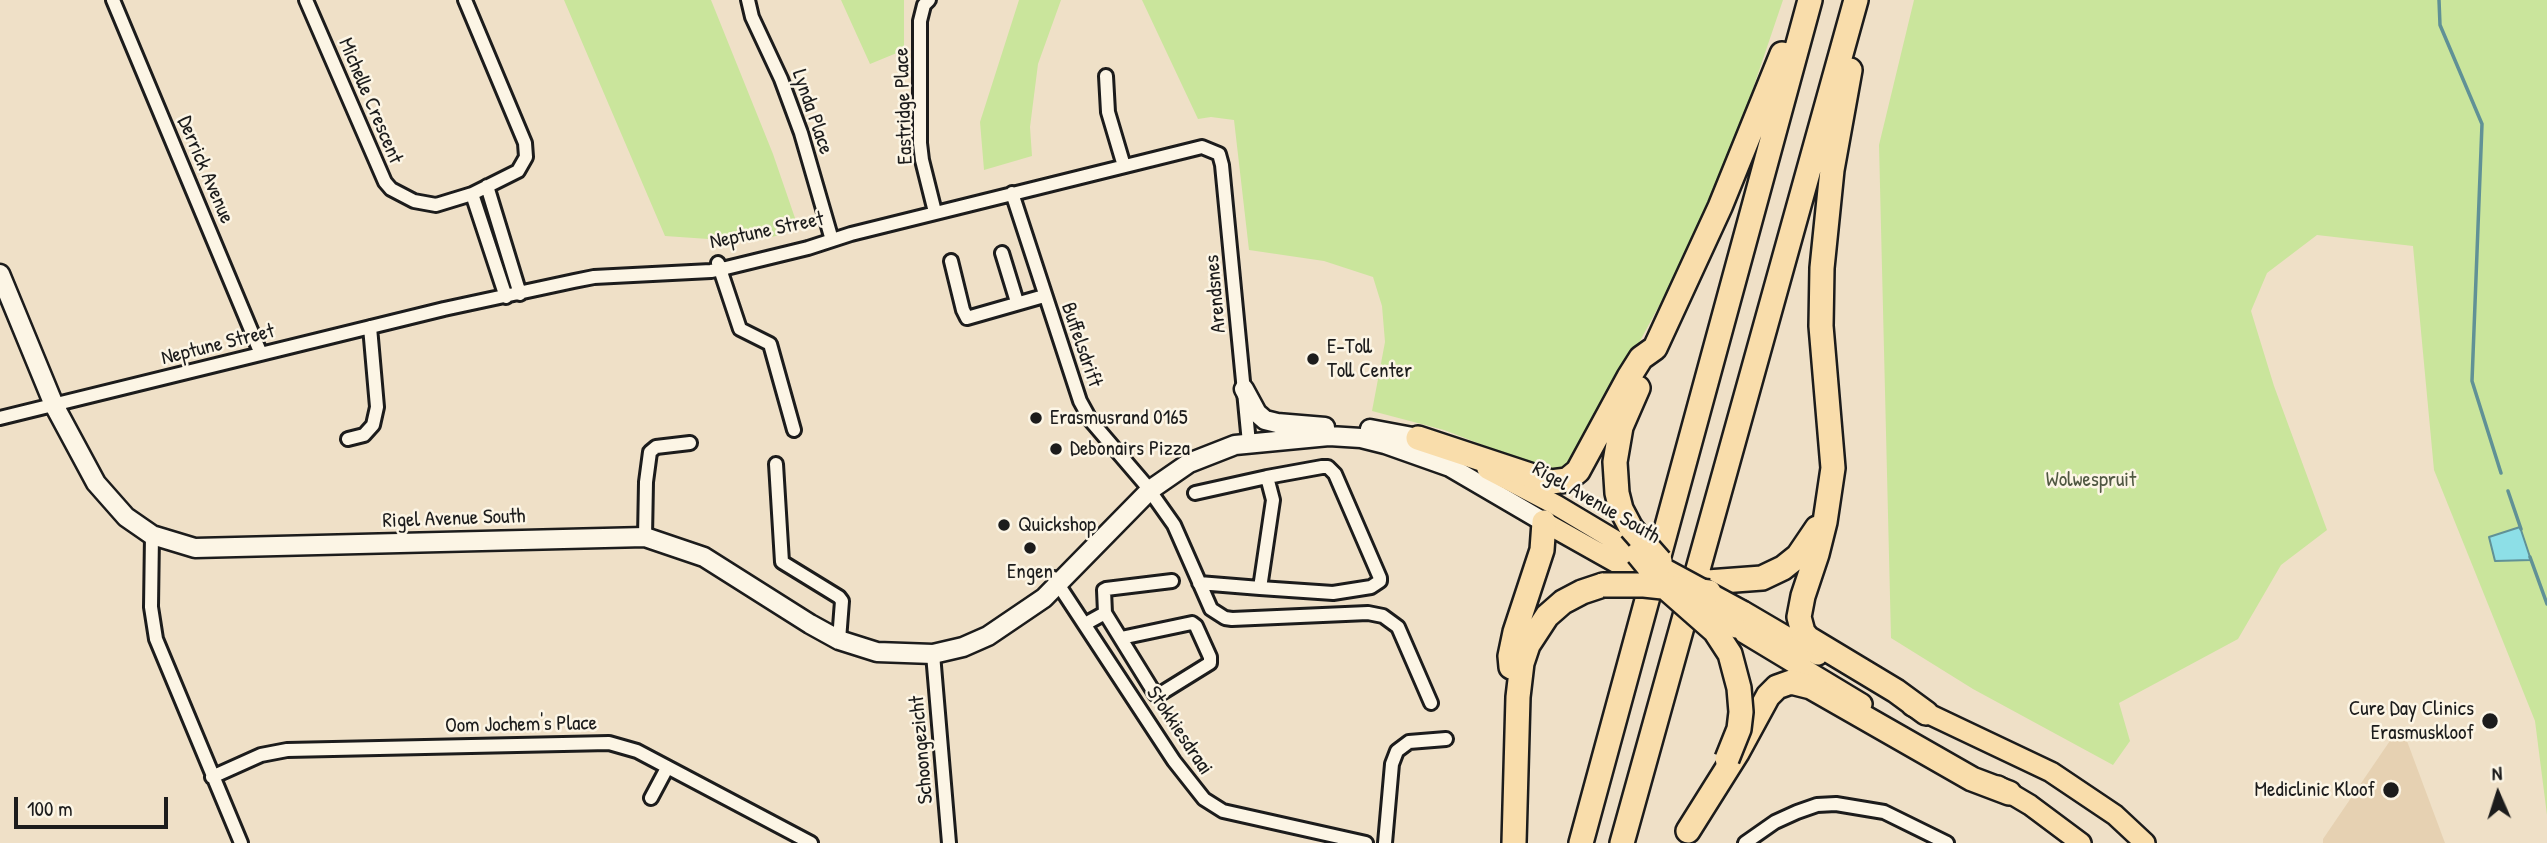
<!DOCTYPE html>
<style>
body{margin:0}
#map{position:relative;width:2547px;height:843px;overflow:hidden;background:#efe0c7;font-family:"Patrick Hand",sans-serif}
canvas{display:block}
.north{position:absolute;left:2463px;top:759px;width:70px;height:70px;-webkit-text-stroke:5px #fcf5e5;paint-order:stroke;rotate:357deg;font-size:19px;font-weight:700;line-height:28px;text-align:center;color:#1c1c1c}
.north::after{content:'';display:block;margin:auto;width:24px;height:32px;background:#1c1c1c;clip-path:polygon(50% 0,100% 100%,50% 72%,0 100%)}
.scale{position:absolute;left:14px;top:797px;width:154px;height:32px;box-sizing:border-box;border:4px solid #1c1c1c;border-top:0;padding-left:9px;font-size:21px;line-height:24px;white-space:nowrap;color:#1c1c1c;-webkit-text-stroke:5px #fcf5e5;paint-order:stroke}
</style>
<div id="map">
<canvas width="2547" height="843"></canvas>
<div class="north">N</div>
<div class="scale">100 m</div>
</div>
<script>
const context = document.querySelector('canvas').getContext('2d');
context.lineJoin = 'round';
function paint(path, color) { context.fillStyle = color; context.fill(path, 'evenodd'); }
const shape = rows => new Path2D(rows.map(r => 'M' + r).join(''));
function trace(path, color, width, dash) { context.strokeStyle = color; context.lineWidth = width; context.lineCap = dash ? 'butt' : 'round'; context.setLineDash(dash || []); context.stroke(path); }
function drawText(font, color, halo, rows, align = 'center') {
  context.font = font + ' "Patrick Hand",sans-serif'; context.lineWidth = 5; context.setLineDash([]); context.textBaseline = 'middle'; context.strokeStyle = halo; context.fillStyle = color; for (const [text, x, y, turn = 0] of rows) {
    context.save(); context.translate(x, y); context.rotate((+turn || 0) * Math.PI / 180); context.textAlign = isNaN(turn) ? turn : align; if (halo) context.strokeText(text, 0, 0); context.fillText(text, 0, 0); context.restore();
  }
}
paint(shape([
 [2398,729,2407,741,2445,843,2323,843,2323,839]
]), '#e6d1b2');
paint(shape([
 [564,0,711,0,773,154,796,221,796,228,791,232,752,242,665,236],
 [841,0,904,0,904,50,870,64],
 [1019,0,1061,0,1038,64,1030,127,1032,156,984,170,980,122],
 [1142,0,1783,0,1745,112,1705,209,1668,289,1618,382,1570,464,1553,472,1444,430,1372,411,1385,342,1382,306,1373,277,1324,261,1249,250,1234,120,1211,117,1198,119],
 [1914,0,2547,0,2547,815,2535,721,2434,470,2413,246,2317,235,2267,273,2251,311,2274,386,2327,530,2281,565,2238,639,2119,703,2130,741,2113,765,1973,689,1891,638,1879,145]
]), '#cae59c');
const water = shape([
 [2520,527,2531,560,2495,561,2489,537,2520,527]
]);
paint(water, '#8ddfe7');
trace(water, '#609196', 2);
trace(shape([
 [2439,0,2440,25,2482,124,2472,381,2501,473],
 [2508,491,2521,529],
 [2530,557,2547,604]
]), '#609196', 3.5);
const minor = shape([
 [113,0,261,354],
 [306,0,385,182,391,189,414,201,436,205,472,194,518,171,526,157,525,143,465,0],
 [748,0,752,17,781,79,801,133,832,240],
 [929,0,924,5,920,21,920,143,922,160,935,212],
 [1106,76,1108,112,1124,166],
 [487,186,520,294],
 [1012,193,1080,401,1091,421,1145,484,1174,525,1211,609,1225,618,1232,619,1368,613,1383,616,1398,627,1431,703],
 [472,194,506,297],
 [1002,253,1017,302],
 [951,261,963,310,967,318,1044,296],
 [718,263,740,329,770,344,794,430],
 [0,418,444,309,574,281,594,277,711,271,726,268,808,248,851,234,1202,147,1219,154,1222,165,1249,443],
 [348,439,364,435,373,425,377,407,370,327],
 [776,464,782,562,839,597,842,601,839,640],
 [1195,493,1267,477,1273,500,1260,588,1199,583],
 [152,535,151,607,156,639,241,843],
 [645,537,646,482,650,452,656,447,690,443],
 [1054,578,1174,761,1204,799,1223,811,1366,843],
 [1260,588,1333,593,1371,587,1380,581,1380,578,1335,474,1328,467,1322,467,1267,477],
 [1105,613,1104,590,1106,589,1172,581],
 [1085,624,1105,613,1155,694,1160,694,1210,663,1210,657,1196,626,1192,623,1121,638],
 [933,654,949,843],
 [212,777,261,755,287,750,609,743,637,751,811,843],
 [651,798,667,768],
 [1385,843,1392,764,1397,751,1409,742,1446,739],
 [1745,843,1775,822,1797,812,1817,805,1836,804,1884,812,1947,843]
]);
const secondary = shape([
 [0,274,54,405,96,483,126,517,152,535,195,548,645,537,704,557,810,624,839,640,877,652,933,654,963,647,988,636,1044,598,1150,490,1189,463,1235,445,1329,436,1361,438,1385,444,1450,467,1544,522],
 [1244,389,1257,413,1265,420,1277,423,1325,427],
 [1370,429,1418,438]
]);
const primary = shape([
 [1487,469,1556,505,1638,554],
 [1544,522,1633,572],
 [1743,611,1818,655],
 [1736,628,1862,704],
 [1912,706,2051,772,2115,815,2145,843],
 [1998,786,2030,805,2081,843]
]);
const motorway = shape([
 [1850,70,1832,170,1822,268,1821,326,1833,468,1825,522,1817,554,1803,596,1799,617,1803,632,1808,638,1896,691,1926,713],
 [1418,438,1551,482,1567,480,1578,471,1629,377,1641,358,1655,348,1720,207,1782,54],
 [1631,528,1621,509,1617,493,1615,462,1621,427,1638,388],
 [1708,582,1762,578,1783,568,1798,556,1817,528],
 [1511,667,1510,656,1515,632,1542,550,1544,522],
 [1688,831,1737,753,1768,696,1777,687,1791,682,1811,687,1972,779,2009,793],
 [1514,843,1518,697,1522,663,1528,645,1547,616,1563,602,1582,592,1603,585],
 [1581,843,1810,0],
 [1622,843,1856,0]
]);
trace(minor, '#1c1c1c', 18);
trace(secondary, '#1c1c1c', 23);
trace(primary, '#1c1c1c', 24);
trace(motorway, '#1c1c1c', 28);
trace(minor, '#fcf5e5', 12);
trace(secondary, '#fcf5e5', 18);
trace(primary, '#f9ddab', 19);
trace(motorway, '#f9ddab', 23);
const primaryBridge = shape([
 [1645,558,1743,611],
 [1688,600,1736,628]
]);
const motorwayBridge = shape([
 [1631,528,1660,561],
 [1638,554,1665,587,1715,631,1730,654,1739,688,1741,712,1739,729,1727,759],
 [1603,585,1644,585,1709,592]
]);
trace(primaryBridge, '#1c1c1c', 24, []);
trace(motorwayBridge, '#1c1c1c', 28, []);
trace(primaryBridge, '#f9ddab', 19);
trace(motorwayBridge, '#f9ddab', 23);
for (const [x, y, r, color] of [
 [1313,359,7,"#1c1c1c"],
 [1036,418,7,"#1c1c1c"],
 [1056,449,7,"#1c1c1c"],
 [1004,525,7,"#1c1c1c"],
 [1030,548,7,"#1c1c1c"],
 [2490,721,9,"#1c1c1c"],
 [2391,790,9,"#1c1c1c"]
]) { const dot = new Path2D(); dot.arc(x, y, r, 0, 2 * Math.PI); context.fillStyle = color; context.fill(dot); trace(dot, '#fcf5e5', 2.5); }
drawText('21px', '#1c1c1c', '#fcf5e5', [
 ["Michelle Crescent",370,101,67],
 ["Eastridge Place",904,106,-92],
 ["Lynda Place",812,112,71],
 ["Derrick Avenue",205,170,67],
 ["Neptune Street",767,231,-12],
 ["Arendsnes",1216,294,-95],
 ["Neptune Street",218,345,-14],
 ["Buffelsdrift",1081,345,71],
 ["Rigel Avenue South",1596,503,30],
 ["Rigel Avenue South",454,519,-2],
 ["Oom Jochem's Place",521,725,-1],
 ["Stokkiesdraai",1179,731,56],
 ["Schoongezicht",922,750,-95]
]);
drawText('21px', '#1c1c1c', '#fcf5e5', [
 ["E-Toll",1327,347],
 ["Toll Center",1327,371],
 ["Erasmusrand 0165",1050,418],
 ["Debonairs Pizza",1070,449],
 ["Quickshop",1018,525],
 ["Engen",1030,572,"center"],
 ["Cure Day Clinics",2474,709,"right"],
 ["Erasmuskloof",2474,733,"right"],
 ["Mediclinic Kloof",2375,790,"right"]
], 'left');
drawText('21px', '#505842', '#fcf5e5', [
 ["Wolwespruit",2091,480]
]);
</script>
